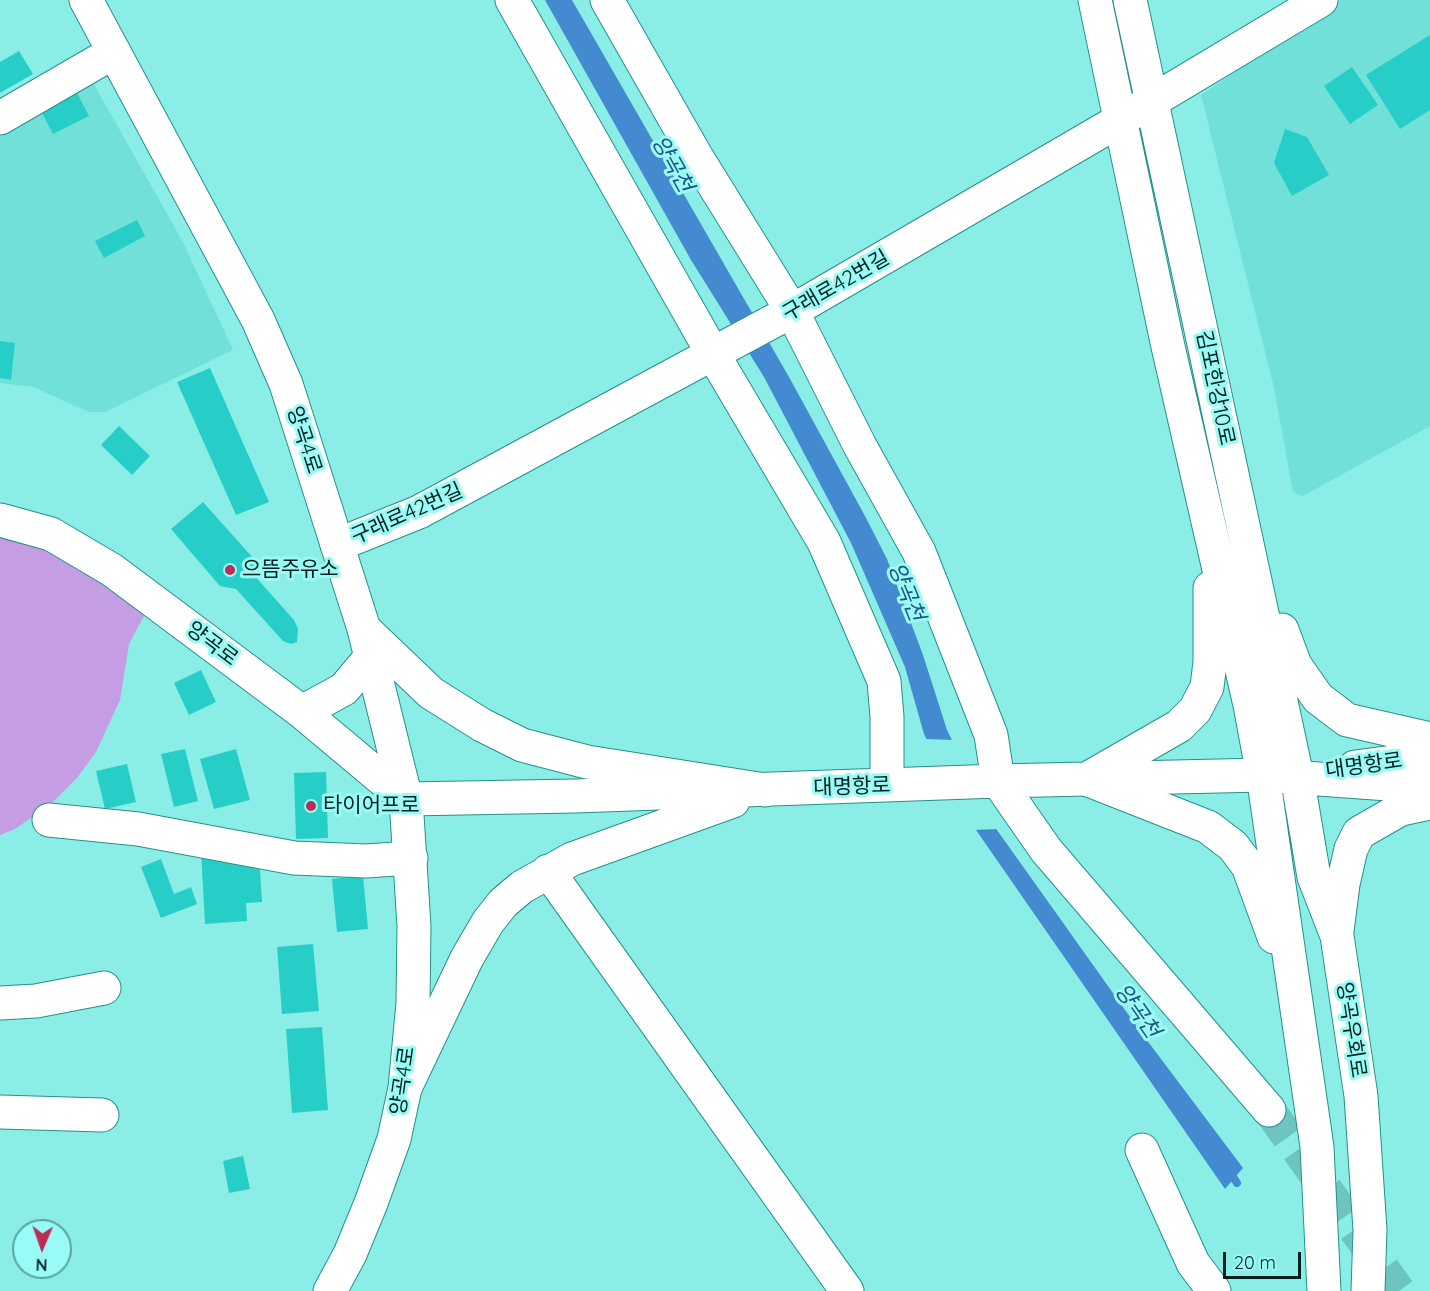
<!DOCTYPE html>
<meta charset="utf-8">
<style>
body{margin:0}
#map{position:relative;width:1430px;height:1291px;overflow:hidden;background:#8aeee7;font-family:Quicksand,sans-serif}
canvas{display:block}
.north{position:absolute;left:12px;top:1219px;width:60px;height:60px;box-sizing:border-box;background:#98fbf5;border:2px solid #5ba39f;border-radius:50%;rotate:182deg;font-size:16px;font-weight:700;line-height:24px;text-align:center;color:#00201e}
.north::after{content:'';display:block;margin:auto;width:21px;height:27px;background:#bc2d54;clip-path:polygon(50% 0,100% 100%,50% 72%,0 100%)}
.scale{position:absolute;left:1223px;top:1252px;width:78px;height:27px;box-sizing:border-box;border:3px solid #00201e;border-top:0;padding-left:8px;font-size:18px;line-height:21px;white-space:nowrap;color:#00201e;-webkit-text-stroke:4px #98fbf5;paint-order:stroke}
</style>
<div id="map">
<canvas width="1430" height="1291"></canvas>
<div class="north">N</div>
<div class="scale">20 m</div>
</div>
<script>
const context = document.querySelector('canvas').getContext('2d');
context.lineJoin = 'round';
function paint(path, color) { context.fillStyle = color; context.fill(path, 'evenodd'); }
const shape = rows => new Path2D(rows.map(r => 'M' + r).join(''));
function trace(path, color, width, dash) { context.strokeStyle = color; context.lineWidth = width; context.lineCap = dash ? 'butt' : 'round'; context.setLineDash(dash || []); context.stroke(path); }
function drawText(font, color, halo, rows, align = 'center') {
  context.font = font + ' Quicksand,"Noto Sans KR",sans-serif'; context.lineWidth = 6; context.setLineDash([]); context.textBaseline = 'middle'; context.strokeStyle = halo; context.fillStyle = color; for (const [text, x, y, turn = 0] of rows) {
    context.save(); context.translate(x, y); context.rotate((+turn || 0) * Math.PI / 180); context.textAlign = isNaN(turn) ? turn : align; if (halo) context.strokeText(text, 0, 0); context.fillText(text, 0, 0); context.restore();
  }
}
paint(shape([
 [1341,0,1430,0,1430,426,1303,496,1293,492,1274,388,1201,95],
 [91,79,183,242,233,350,105,412,89,412,33,387,0,383,0,129]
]), '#71e0d9');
paint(shape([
 [0,538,44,548,139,605,144,616,129,644,120,700,96,752,77,778,51,804,15,829,0,835]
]), '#c59de2');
paint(shape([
 [545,0,572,0,789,377,865,516,887,559,923,655,947,730,997,830,1140,1031,1243,1168,1225,1189,958,804,924,734,905,667,851,543,764,377,691,260]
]), '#448ad0');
paint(shape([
 [924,739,955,740,1000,829,971,830,956,805]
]), '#8aeee7');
trace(shape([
 [1229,1171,1237,1183]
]), '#448ad0', 8);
paint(shape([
 [1430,35,1430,110,1400,129,1366,75],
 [19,51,33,74,0,93,0,62],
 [1352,67,1378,105,1350,124,1324,86],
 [76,91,89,116,53,134,40,109],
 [1285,129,1307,137,1329,175,1292,196,1274,163],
 [137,220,145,236,104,258,95,241],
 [0,341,15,343,11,380,0,378],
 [210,368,269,502,236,515,177,382],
 [119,426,150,456,132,475,101,445],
 [203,502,253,558,255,566,253,574,294,620,298,629,297,642,291,644,283,641,236,589,220,586,171,529],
 [201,670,216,702,189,715,174,683],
 [185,749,198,801,174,807,161,754],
 [236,749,250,800,214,809,200,759],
 [127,764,136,802,105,809,96,771],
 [326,772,328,838,296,839,294,773],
 [201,852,260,870,262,902,246,903,247,921,205,924],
 [161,859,174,894,191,887,197,904,161,918,141,867],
 [363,876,368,929,337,932,332,879],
 [313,944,319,1011,282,1014,277,947],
 [322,1027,328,1110,292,1113,286,1029],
 [243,1156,250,1189,229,1193,223,1161]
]), '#26cec7');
trace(shape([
 [1269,1110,1399,1291]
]), '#6ec5bf', 33, [33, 16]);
const minor = shape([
 [512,0,713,354,824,542,884,681,887,717,887,785],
 [607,0,696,156,792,311,860,446,919,552,991,735,998,781,1046,850,1269,1110],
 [1130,0,1297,776],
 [0,118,114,52],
 [0,520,51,534,112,570,302,712,406,799,575,796,998,781,1263,775,1250,705,1167,342,1095,0],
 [337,545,419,512,792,311,1122,119,1321,0],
 [1282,630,1295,665,1318,698,1347,720,1430,739],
 [302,712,344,689,370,658],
 [1092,776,1179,726,1195,710,1207,687,1210,662,1210,588],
 [49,820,138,829,294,858,366,861,411,858],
 [548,871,847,1291],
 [0,1003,36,1001,104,988],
 [406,1086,467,958,488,922,503,903,522,887,572,859,733,801],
 [0,1112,102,1115],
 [1142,1150,1193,1263,1214,1291]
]);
const major = shape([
 [86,0,258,320,286,384,364,629,406,799,414,926,413,1003,405,1088,394,1139,371,1203,350,1254,330,1291],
 [364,629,431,693,482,725,522,745,587,762,765,790],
 [1355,767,1430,757],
 [1297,776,1314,877,1337,936,1361,1096,1370,1230,1368,1291],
 [1086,779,1208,827,1233,846,1248,866,1274,937],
 [1337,931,1343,884,1351,849,1359,833,1401,809,1430,803],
 [1324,1291,1317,1147,1263,775,1430,787]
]);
trace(minor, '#23918c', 35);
trace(major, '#23918c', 35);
trace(minor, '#fff', 33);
trace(major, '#fff', 33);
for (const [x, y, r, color] of [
 [230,570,6,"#bc2d54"],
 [311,806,6,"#bc2d54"]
]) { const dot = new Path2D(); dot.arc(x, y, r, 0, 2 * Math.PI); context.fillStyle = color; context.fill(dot); trace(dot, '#98fbf5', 2); }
drawText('21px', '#00201e', '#98fbf5', [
 ["구래로42번길",836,286,-30],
 ["김포한강10로",1215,388,78],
 ["양곡4로",304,440,72],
 ["구래로42번길",407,514,-24],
 ["양곡로",212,644,37],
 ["대명항로",1364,766,-8],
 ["대명항로",852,787,-2],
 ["양곡우회로",1351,1030,81],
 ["양곡4로",403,1081,-82]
]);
drawText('21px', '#00201e', '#98fbf5', [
 ["으뜸주유소",242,570],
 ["타이어프로",323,806]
], 'left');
drawText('italic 22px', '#225282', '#98fbf5', [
 ["양곡천",672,164,61],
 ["양곡천",906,592,68],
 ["양곡천",1137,1011,55]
]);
</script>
